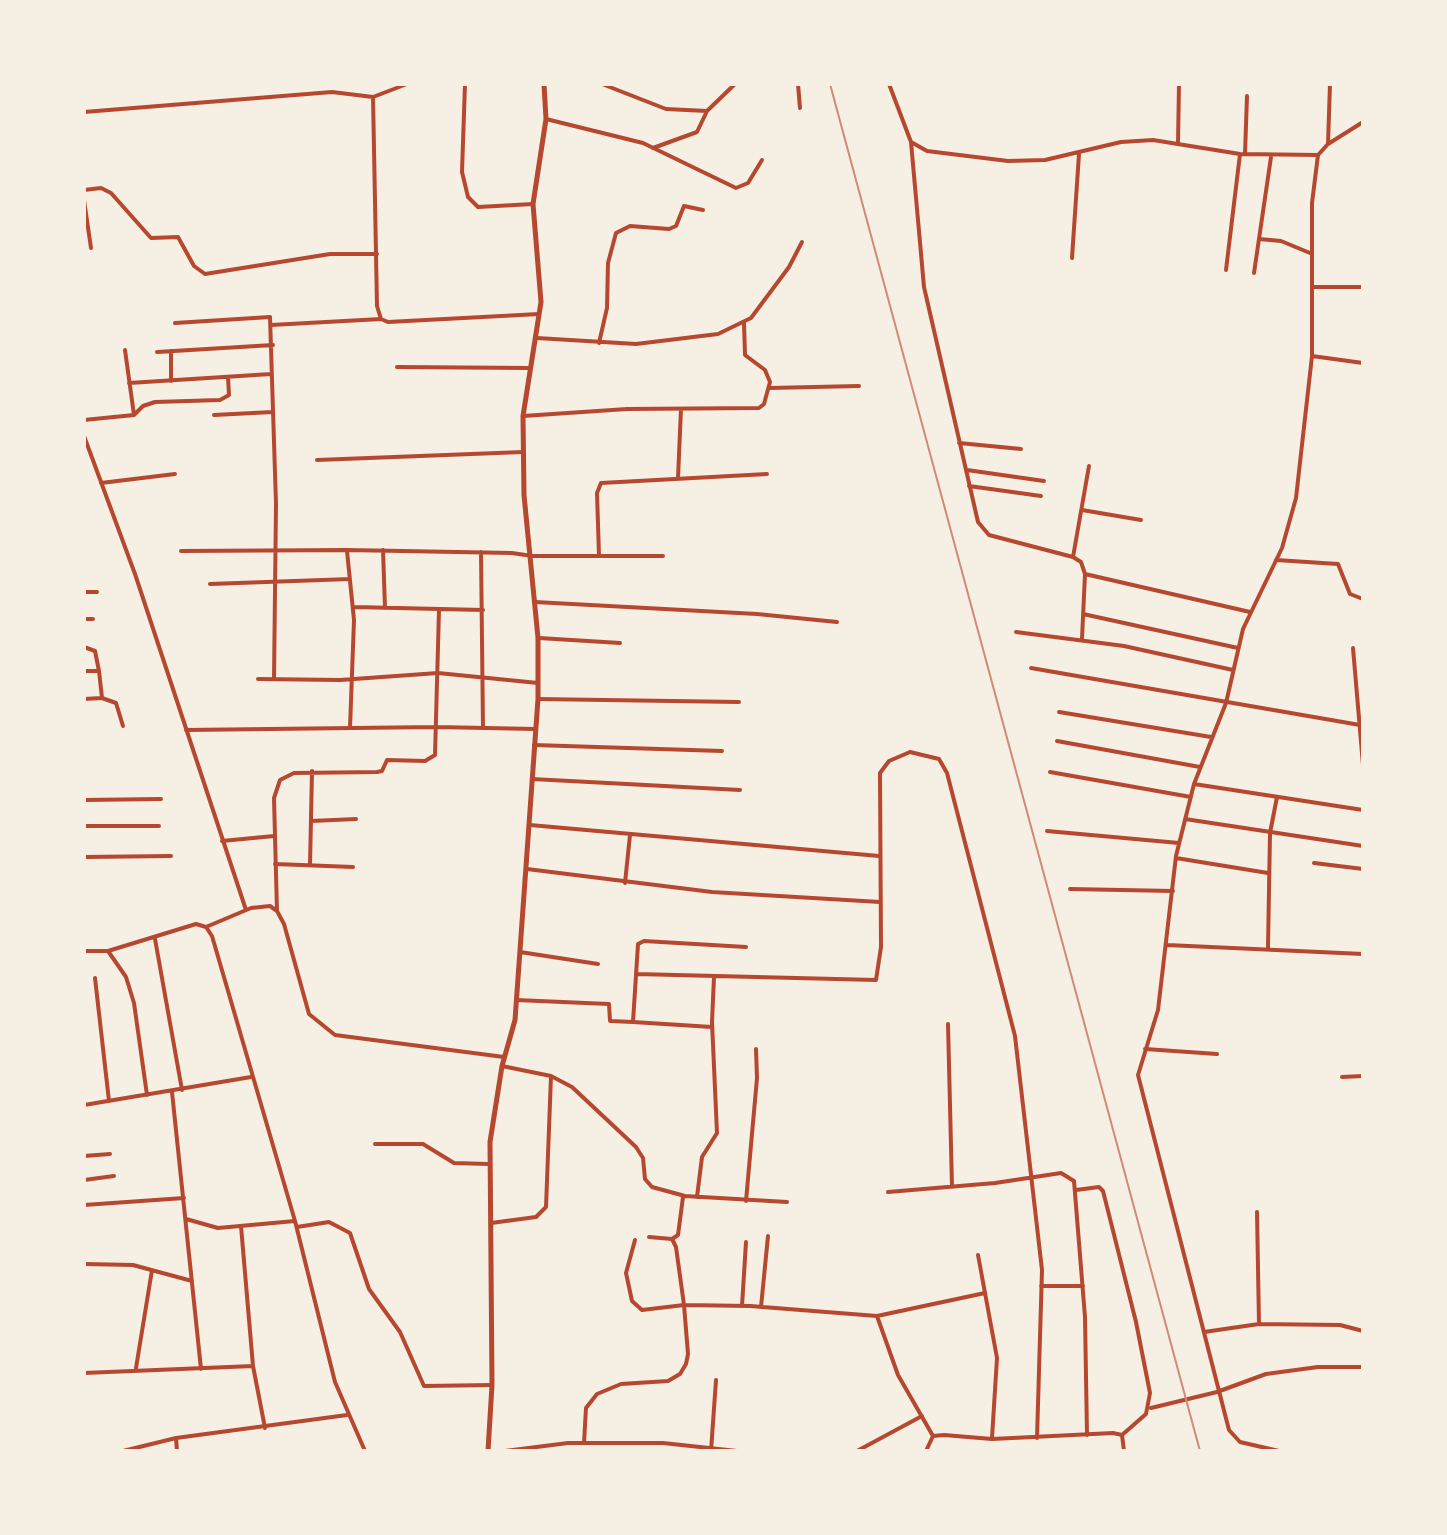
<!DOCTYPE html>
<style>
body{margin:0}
#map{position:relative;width:1447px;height:1535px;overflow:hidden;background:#f6efe4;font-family:"Titillium Web",sans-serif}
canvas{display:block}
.frame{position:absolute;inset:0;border:86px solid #f6efe4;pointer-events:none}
</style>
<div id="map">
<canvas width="1447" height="1535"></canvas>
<div class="frame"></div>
</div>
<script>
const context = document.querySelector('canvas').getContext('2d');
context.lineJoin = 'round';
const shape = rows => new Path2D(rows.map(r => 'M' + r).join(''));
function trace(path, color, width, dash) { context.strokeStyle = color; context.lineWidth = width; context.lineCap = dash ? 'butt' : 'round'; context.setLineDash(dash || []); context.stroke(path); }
trace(shape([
 [465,84,462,172,468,197,478,207,533,204],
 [602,84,666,109,707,111],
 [798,84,800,108],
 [889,84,911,142,927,151,1008,161,1045,160,1121,142,1153,140,1240,154,1318,155],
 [373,97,377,306,381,319,388,322,539,314],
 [84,112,332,92,373,97,407,84],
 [546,119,643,143,736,188,748,183,762,160],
 [911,142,924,287,978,522,989,535,1073,557,1081,562,1085,574,1082,639],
 [1178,144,1179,84],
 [1328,144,1363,122],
 [653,148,697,132,707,111,735,84],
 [1245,154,1247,96],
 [84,190,101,188,111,193,151,238,178,237,194,266,205,274,330,254,377,254],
 [84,200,91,248],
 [1259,239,1281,241,1310,253],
 [1072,258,1079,154],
 [1226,270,1240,154],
 [1254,273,1271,157],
 [1313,287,1363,287],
 [175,323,270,317,276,504,274,679],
 [271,325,381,319],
 [537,338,636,344,718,334,751,318,789,267,802,242],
 [599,343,607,308,608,263,616,233,630,226,669,229,676,226,684,206,703,210],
 [125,350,134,415],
 [157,352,273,345],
 [1312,356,1363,363],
 [397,367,530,368],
 [171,381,171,351],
 [129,383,271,374],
 [769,388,859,386],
 [214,415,272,412],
 [523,416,627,409,759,408,764,404,770,382,765,370,745,355,744,323],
 [84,420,134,415,143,406,155,402,220,400,229,395,228,377],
 [84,436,135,574,246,910],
 [959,443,1021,449],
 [317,460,523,452],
 [967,470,1044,481],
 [678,478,681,409],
 [101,483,175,474],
 [969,486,1041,496],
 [1082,510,1141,520],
 [383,550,385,608],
 [181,551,347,550,512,553,532,556,663,556],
 [347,551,354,620,350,728],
 [481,552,483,728],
 [599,556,597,493,601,483,767,474],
 [1073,557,1089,466],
 [1276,560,1338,564,1350,594,1363,599],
 [1085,574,1250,612],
 [210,584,350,579],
 [84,592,97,592],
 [535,602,757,614,837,622],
 [354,607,483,610],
 [1083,614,1238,648],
 [84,619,93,619],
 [1016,632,1124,646,1233,670],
 [539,638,620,643],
 [84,647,95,651,99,671],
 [1353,648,1363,765],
 [1031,668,1360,725],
 [84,671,99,671,102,698,116,703,123,726],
 [258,679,340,680,438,673,538,683],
 [84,699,102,698],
 [538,699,739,702],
 [1059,712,1211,737],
 [186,730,436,727,535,729],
 [1057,741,1200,767],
 [534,745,722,751],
 [1050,772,1191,797],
 [532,779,740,790],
 [1194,784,1363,810],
 [84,800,161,799],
 [1185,819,1363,846],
 [311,821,356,819],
 [530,825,879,856],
 [84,826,159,826],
 [1047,831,1179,843],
 [222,841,274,836],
 [84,857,171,856],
 [1176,858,1268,873],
 [1314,863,1363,869],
 [275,864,353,867],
 [310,865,312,771],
 [527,869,712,892,880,902],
 [625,883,630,835],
 [1070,889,1173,891],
 [277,911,274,798,280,780,294,773,377,772,382,771,387,760,425,761,435,755,439,610],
 [206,927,251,908,270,906,277,911,284,924,309,1014,335,1035,504,1057],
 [155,939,182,1090],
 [1167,945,1363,954],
 [1268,947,1270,833,1277,797],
 [84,951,108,951,196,924,206,927,212,936,295,1221,335,1382,365,1451],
 [108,951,126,977,134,1003,147,1095],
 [520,952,598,964],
 [636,974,876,980,881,947,880,773,889,761,910,752,939,759,947,773,1015,1036,1042,1270,1037,1438],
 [95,978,109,1101],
 [516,1000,609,1004,610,1021,633,1022],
 [948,1024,952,1187],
 [712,1027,633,1022,638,944,644,941,746,947],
 [1145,1049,1217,1054],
 [502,1066,551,1076,572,1087,636,1147,643,1158,645,1179,652,1187,685,1196,787,1202],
 [1342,1077,1363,1076],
 [172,1092,201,1369],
 [84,1105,251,1077],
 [375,1144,423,1144,454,1163,489,1164],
 [84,1156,110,1154],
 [84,1180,114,1176],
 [1076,1190,1099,1187,1103,1191,1136,1322,1150,1393,1146,1414,1122,1435],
 [888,1192,995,1183,1061,1173,1074,1181,1085,1317,1087,1435],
 [697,1197,702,1157,717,1133,712,1022,714,977],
 [746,1201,757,1078,756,1049],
 [84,1205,184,1198],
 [1257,1212,1259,1324,1340,1325,1363,1331],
 [186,1219,218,1228,295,1221],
 [491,1223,536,1217,546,1207,551,1076],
 [241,1226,253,1366,265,1428],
 [297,1227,329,1222,350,1233,369,1289,400,1332,424,1386,492,1385],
 [649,1237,672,1239,678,1235,683,1197],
 [635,1240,626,1273,632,1301,642,1310,684,1305,750,1306,877,1316,985,1293],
 [978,1255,997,1358,992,1438],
 [84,1264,133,1265,192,1281],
 [1041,1286,1083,1286],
 [742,1306,746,1242],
 [761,1307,768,1236],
 [877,1316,898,1375,933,1436],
 [1204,1332,1259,1324],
 [136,1368,152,1270],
 [84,1373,253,1366],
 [1151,1408,1217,1392,1266,1374,1318,1367,1363,1367],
 [176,1438,177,1451],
 [584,1443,586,1408,597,1394,621,1384,668,1381,680,1374,686,1364,688,1354,684,1305,676,1247,672,1239],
 [123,1451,176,1438,347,1415],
 [505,1451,568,1443,663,1443,737,1451],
 [711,1451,716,1380],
 [857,1451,922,1416],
 [926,1451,933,1436,944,1435,992,1439,1113,1433,1122,1435,1124,1451],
 [1279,1451,1240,1442,1229,1430,1138,1075,1158,1010,1176,856,1194,784,1226,703,1243,629,1282,548,1296,498,1312,356,1312,203,1318,155,1328,144,1330,84]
]), '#b5482f', 4);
trace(shape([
 [488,1451,492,1385,490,1142,502,1066,515,1020,538,699,538,638,524,495,523,416,541,302,533,204,546,119,544,84]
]), '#b5482f', 5);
trace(shape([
 [830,84,1200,1451]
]), '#cf8b77', 2);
</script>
